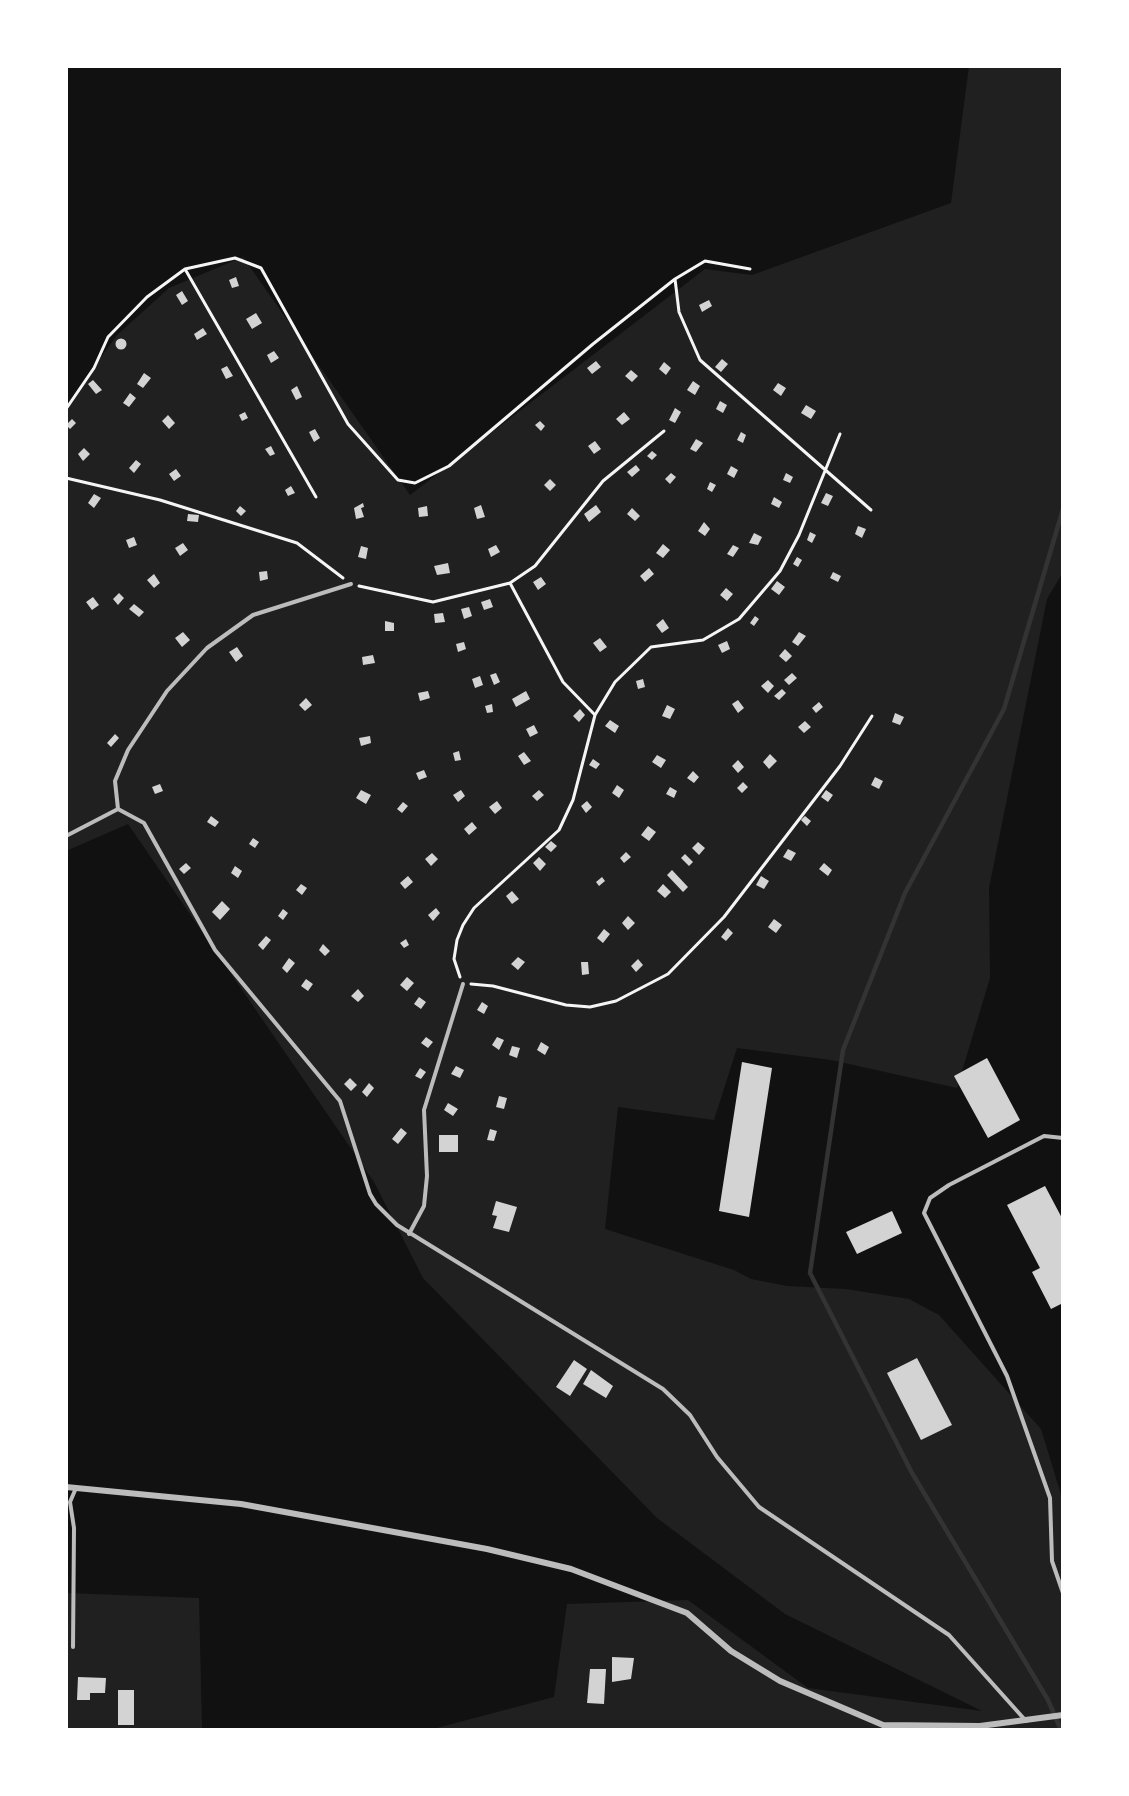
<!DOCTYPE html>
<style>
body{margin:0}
#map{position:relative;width:1129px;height:1796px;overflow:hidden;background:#111;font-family:"Work Sans",sans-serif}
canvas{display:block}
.frame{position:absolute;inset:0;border:68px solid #fff;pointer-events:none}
</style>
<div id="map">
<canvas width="1129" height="1796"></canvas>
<div class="frame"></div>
</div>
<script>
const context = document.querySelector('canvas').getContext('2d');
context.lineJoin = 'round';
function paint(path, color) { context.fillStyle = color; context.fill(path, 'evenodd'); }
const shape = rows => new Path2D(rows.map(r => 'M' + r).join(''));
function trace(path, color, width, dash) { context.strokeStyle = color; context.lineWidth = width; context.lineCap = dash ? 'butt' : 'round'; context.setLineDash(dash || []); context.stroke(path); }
paint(shape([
 [969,66,1063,66,1063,572,1047,599,989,888,990,978,957,1088,831,1060,737,1048,714,1120,618,1107,605,1229,734,1270,751,1279,787,1286,846,1289,909,1299,939,1315,1041,1429,1063,1501,1063,1730,429,1730,554,1697,567,1604,688,1600,808,1688,982,1711,785,1614,657,1518,423,1278,374,1182,128,824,66,851,66,406,117,335,169,288,243,257,410,495,705,269,752,275,951,203],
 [66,1593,199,1598,202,1730,66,1730]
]), '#202020');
trace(shape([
 [1061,1730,1048,1700,912,1473,810,1273,843,1050,905,893,1004,709,1063,509]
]), '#333', 4.5);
paint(shape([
 [236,277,239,286,232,288,229,280],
 [182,291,188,301,182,305,176,295],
 [709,300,712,306,702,312,699,305],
 [256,313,262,323,252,329,246,319],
 [203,328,207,334,197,340,194,334],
 '115.5 344a5.5 5.5 0 1 1 11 0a5.5 5.5 0 1 1-11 0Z',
 [274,351,279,358,271,363,267,355],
 [722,359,728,364,721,372,715,367],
 [596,361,601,367,592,374,587,368],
 [664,362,671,368,666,375,659,369],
 [227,366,233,376,226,379,221,369],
 [631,370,638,376,632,382,625,376],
 [144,373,151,378,143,388,137,384],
 [93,380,102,390,96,394,88,384],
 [693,381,700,386,695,395,687,390],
 [778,383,786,388,781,396,773,390],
 [297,386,302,397,296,400,291,390],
 [130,393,136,398,129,407,123,403],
 [720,401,727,405,723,413,716,409],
 [806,405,816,411,811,419,801,413],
 [675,408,681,412,675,423,669,420],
 [245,412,248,418,242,421,239,415],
 [624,412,630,419,622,425,616,419],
 [168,415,175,423,169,429,162,421],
 [72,419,76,423,70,429,66,425],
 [540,421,545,426,541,431,535,425],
 [315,429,320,438,314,442,309,432],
 [741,432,746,435,743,443,737,440],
 [696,439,703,443,696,452,690,449],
 [595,441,601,449,594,454,588,446],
 [271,446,275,454,270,456,265,449],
 [84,448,90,454,83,461,78,454],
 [652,451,657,455,652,460,647,456],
 [136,460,141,464,134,473,129,468],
 [636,465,640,470,632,477,627,472],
 [731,466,738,470,734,478,727,474],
 [176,469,181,476,174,481,169,474],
 [671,473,676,477,670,484,665,479],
 [786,473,793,477,790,483,783,480],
 [550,479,556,485,550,491,544,485],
 [710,482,716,485,712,492,707,489],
 [291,486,295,493,288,496,285,490],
 [826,493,833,496,828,506,821,503],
 [94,494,101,498,94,508,88,503],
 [774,497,782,502,779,508,771,504],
 [363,503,364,507,361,508,364,517,356,519,354,508],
 [481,505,485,517,477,519,474,508],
 [596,505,601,512,589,522,584,514],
 [240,506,246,511,241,516,236,511],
 [427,506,428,516,419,517,418,508],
 [632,508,640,516,635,521,627,514],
 [188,514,199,515,198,522,187,521],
 [704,522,710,529,705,536,698,531],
 [858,526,866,529,862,538,855,534],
 [810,532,816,535,812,543,807,540],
 [754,533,762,537,758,545,749,543],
 [134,537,137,545,129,548,126,540],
 [183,543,188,550,180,556,175,548],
 [663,544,670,550,663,558,656,553],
 [496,545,500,552,491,557,488,549],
 [733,545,739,548,733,557,727,554],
 [361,546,368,548,366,559,358,557],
 [797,557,802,560,798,567,793,564],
 [448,563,450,573,437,575,434,566],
 [649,568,654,574,645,582,640,576],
 [267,571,268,579,260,581,259,572],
 [833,572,841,576,838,582,830,578],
 [154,574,160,583,154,588,147,580],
 [541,577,546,584,538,590,533,582],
 [777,581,785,587,779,595,771,589],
 [726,588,733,594,727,601,720,595],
 [119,593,124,598,118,605,113,599],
 [93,597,99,605,92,610,86,602],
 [490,599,493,607,484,610,481,602],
 [134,604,144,612,139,617,129,609],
 [469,607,472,616,464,619,461,609],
 [443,613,445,622,435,623,434,614],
 [755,616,759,619,754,626,750,623],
 [663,619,669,628,662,633,656,625],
 [385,621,394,623,394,631,385,631],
 [183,632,190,640,182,647,175,638],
 [799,632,806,636,798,646,792,642],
 [600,638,607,647,600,652,593,643],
 [727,641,730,649,722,653,718,645],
 [464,642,466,649,458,652,456,644],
 [237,647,243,656,236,662,229,652],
 [785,649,792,656,786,662,779,656],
 [373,655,375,663,363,665,362,657],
 [496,673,500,682,494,685,490,675],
 [792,673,797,678,789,685,784,680],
 [480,676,483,685,475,688,472,679],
 [643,679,645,687,638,689,636,681],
 [768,680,774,686,768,693,761,686],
 [782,689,786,693,779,700,774,696],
 [428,691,430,698,420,701,418,693],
 [526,691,530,699,516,707,512,699],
 [306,698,312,705,305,711,299,705],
 [738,700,744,708,738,713,732,704],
 [819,702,823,707,816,713,812,708],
 [492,704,493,712,487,713,485,706],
 [667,705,675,709,670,719,662,716],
 [580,709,585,715,579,722,573,716],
 [895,713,904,717,900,725,892,722],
 [610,720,619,726,615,733,605,726],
 [805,721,811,727,804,733,798,727],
 [534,725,538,733,530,737,526,729],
 [115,734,119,738,111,747,107,743],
 [370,736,371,743,361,746,359,738],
 [459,751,461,760,455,761,453,753],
 [524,752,531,761,524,765,518,756],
 [770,754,777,761,769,769,763,762],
 [657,755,666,760,661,768,652,762],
 [593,759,600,764,596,769,589,765],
 [738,760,744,767,738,773,732,766],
 [424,770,427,777,419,780,416,773],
 [693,771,699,777,694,783,687,778],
 [875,777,883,781,879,789,871,785],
 [743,782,748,787,742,793,737,788],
 [160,784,163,791,155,794,152,787],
 [617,785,624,790,619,798,612,793],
 [670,787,677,791,674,798,666,794],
 [361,790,371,795,366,804,356,798],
 [461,790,465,796,458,802,453,795],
 [539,790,544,795,537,801,532,796],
 [826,790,833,795,828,802,821,797],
 [497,801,502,808,495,814,489,807],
 [587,801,592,807,586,813,581,806],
 [403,802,408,806,402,813,397,809],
 [211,816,219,822,215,827,207,822],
 [805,816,811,821,807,826,801,820],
 [472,822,477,828,469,835,464,829],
 [648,826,656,832,649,841,641,835],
 [253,838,259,842,255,848,249,844],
 [551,841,557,846,551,852,545,847],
 [698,842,705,848,699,855,692,848],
 [788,849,796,853,791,861,783,857],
 [626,852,631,857,624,863,620,858],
 [432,853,438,859,431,866,425,859],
 [685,854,693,862,689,866,681,858],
 [539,857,546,864,540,871,533,863],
 [186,863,191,868,184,874,179,869],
 [824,863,832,870,828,876,819,869],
 [235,866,242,871,238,878,231,873],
 [672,870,688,887,683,892,667,875],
 [408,876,413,882,405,889,400,883],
 [761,876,769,881,764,889,756,885],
 [602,877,605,881,599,886,596,882],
 [301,884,307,888,302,895,296,890],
 [663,884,671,892,665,898,657,891],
 [512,891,519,899,512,904,506,896],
 [222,901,230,909,220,920,212,912],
 [436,908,440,913,433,921,428,915],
 [283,909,288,913,283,920,278,916],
 [628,916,635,923,628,930,622,923],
 [774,919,782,925,776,933,768,927],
 [728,928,733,933,726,941,721,937],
 [604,929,610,934,603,943,597,938],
 [266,936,271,940,263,950,258,945],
 [406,939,409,945,404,948,400,943],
 [323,944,330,951,325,956,319,950],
 [518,957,525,962,518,970,511,964],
 [289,958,295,963,287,973,282,968],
 [638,959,643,965,636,972,631,966],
 [581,962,588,962,589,974,582,975],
 [407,977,414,983,407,991,400,985],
 [306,979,313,984,308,991,301,986],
 [358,989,364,996,358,1002,351,996],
 [419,997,426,1002,421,1009,414,1004],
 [482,1002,488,1006,484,1014,477,1010],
 [426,1037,433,1042,428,1048,421,1043],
 [497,1037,504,1040,499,1050,492,1045],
 [541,1042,549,1047,545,1055,537,1050],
 [512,1046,520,1048,517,1058,509,1055],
 [987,1058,1020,1120,988,1138,954,1076],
 [742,1062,772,1068,749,1217,719,1211],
 [456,1066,464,1070,460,1078,451,1074],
 [420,1068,426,1072,421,1079,415,1076],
 [350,1078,357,1085,351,1091,344,1084],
 [369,1083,374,1088,367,1097,362,1092],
 [499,1096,507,1098,504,1109,496,1107],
 [448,1103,458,1109,453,1116,444,1110],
 [401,1128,407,1133,398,1144,392,1139],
 [490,1129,497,1131,494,1141,487,1140],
 [439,1135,458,1135,458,1152,439,1152],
 [1045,1186,1063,1220,1063,1303,1051,1309,1032,1272,1040,1268,1007,1205],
 [496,1201,517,1207,509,1232,493,1228,497,1216,492,1215],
 [892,1211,902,1233,857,1254,846,1232],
 [917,1358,952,1425,921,1440,887,1373],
 [574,1360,587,1369,570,1396,556,1387],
 [591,1370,613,1386,606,1398,583,1384],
 [612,1657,634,1658,631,1679,612,1682],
 [590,1669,606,1669,604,1704,587,1703],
 [78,1677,106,1678,105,1693,90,1693,90,1700,77,1700],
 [118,1690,134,1690,134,1725,118,1725]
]), '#d3d3d3');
trace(shape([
 [185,269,316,497],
 [675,279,679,312,700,360,871,510],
 [66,409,94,368,108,337,147,297,185,269,235,258,261,268,348,424,398,480,415,483,449,466,593,344,675,279,705,261,750,269],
 [66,478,160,500,297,543,343,578],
 [510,583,563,682,594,714],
 [359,586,433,602,510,583,535,566,603,481,664,431],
 [460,977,454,959,457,940,463,925,474,908,559,830,573,800,595,715,615,682,651,647,703,640,739,619,780,571,799,535,840,434],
 [471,984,493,986,566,1005,590,1007,616,1001,668,974,724,917,840,766,872,716]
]), '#f5f5f5', 3);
trace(shape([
 [118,809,115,781,128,750,167,691,207,648,253,615,351,584],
 [66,836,118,809,144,823,215,950,340,1101,370,1194,376,1204,397,1225,663,1389,690,1415,717,1457,759,1507,949,1635,1026,1721],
 [1063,1138,1044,1136,949,1185,930,1198,924,1213,1007,1376,1050,1498,1052,1561,1063,1593],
 [409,1234,424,1206,427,1176,424,1110,463,984],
 [73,1647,74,1528,70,1502,76,1488]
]), '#bcbcbc', 4);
trace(shape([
 [66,1487,241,1504,487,1549,571,1569,687,1613,731,1651,780,1681,883,1725,980,1726,1063,1715]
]), '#bcbcbc', 6);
</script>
